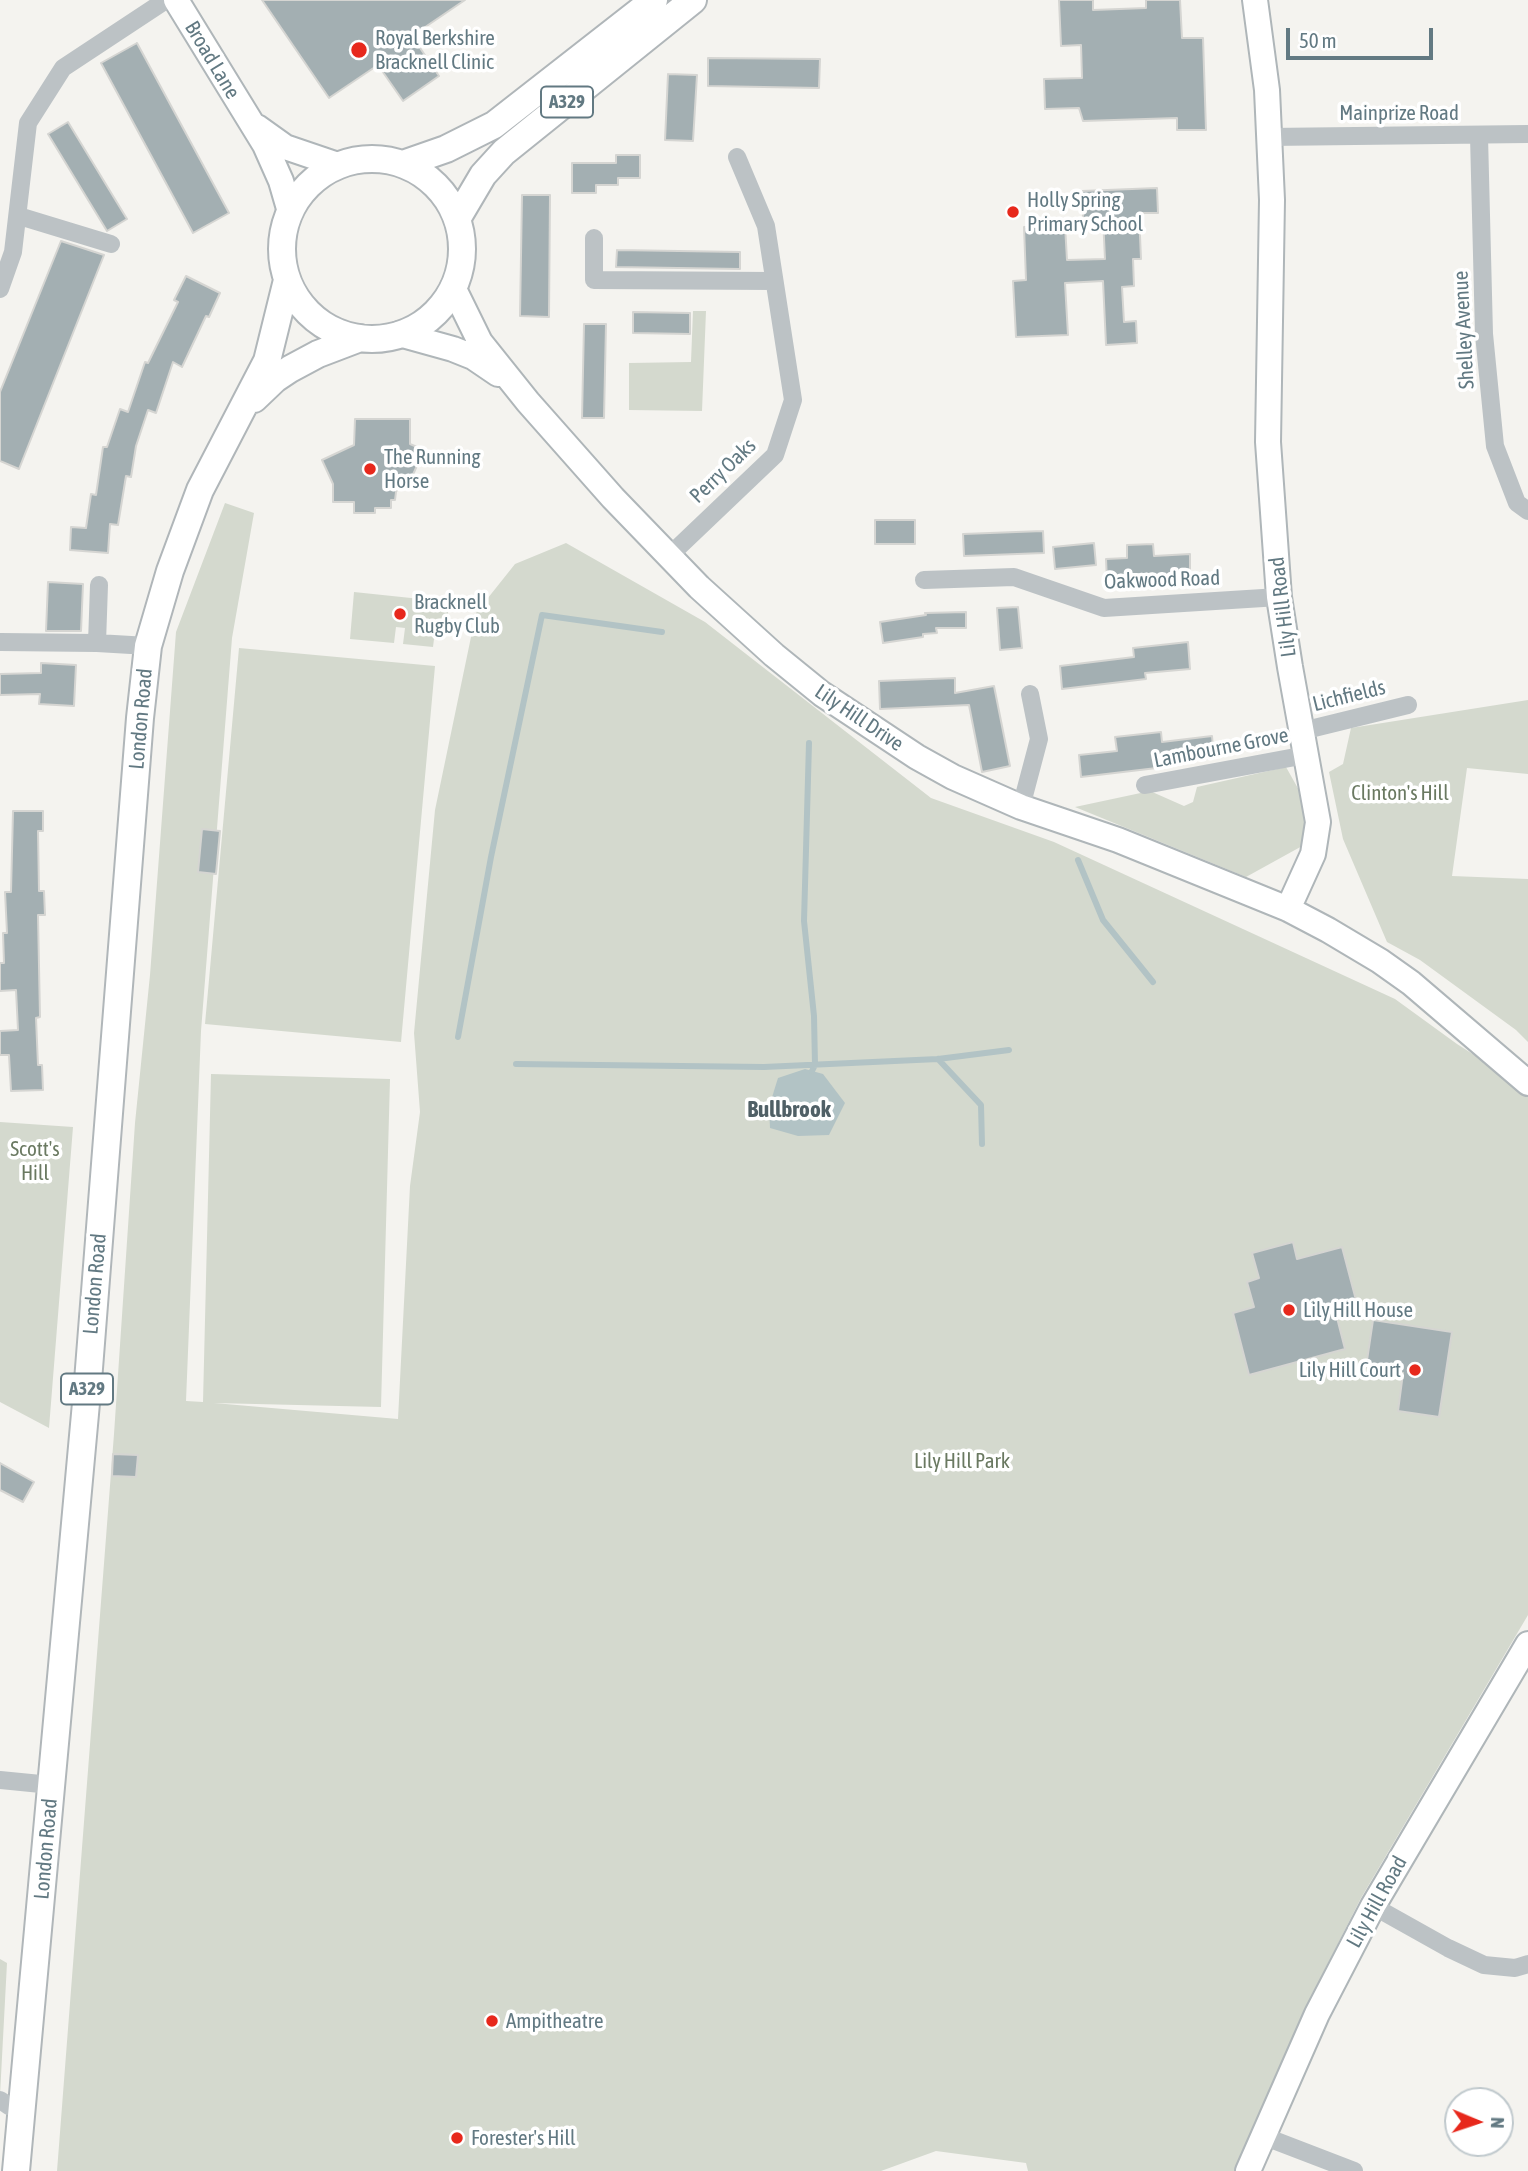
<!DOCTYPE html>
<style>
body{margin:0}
#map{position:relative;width:1528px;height:2171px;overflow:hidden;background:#f4f3ef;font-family:"Asap Condensed",sans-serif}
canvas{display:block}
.north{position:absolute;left:1444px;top:2087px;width:70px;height:70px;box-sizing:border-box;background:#fff;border:2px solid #c0c9cd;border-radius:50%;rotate:92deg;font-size:19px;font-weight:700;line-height:28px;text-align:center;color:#627982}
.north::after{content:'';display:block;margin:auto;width:24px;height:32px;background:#e7281c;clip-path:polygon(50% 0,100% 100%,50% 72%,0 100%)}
.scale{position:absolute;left:1286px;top:28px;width:147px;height:32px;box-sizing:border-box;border:4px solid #627982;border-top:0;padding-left:9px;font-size:21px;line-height:24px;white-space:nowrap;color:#627982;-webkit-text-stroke:5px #fff;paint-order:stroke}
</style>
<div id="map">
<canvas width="1528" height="2171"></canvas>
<div class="north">N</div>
<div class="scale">50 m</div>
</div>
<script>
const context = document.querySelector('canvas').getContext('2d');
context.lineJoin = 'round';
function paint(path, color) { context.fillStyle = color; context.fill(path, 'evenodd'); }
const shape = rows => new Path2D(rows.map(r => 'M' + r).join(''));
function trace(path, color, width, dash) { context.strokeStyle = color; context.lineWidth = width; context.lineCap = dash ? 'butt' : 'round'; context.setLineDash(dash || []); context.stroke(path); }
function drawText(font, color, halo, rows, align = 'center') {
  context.font = font + ' "Asap Condensed",sans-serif'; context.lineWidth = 7; context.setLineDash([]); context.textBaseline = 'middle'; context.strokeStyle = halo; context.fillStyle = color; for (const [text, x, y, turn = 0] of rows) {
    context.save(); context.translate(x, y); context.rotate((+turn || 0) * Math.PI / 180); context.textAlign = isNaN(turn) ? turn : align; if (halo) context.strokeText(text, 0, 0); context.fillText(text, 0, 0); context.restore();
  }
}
paint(shape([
 [693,311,706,311,702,411,629,410,629,363,691,362],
 [225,503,254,513,232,638,201,1031,186,1401,203,1402,211,1074,390,1079,381,1407,214,1403,398,1419,410,1186,420,1112,414,1033,435,810,476,613,515,564,566,543,705,622,931,798,1054,842,1395,999,1457,1044,1504,1074,1528,1095,1528,1615,1361,1898,1314,1991,1235,2171,1028,2171,1026,2163,936,2151,881,2171,57,2171,114,1434,135,1123,150,975,176,632],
 [354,592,449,602,446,632,435,631,433,647,403,644,405,628,396,627,394,643,350,639],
 [239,648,435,666,401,1042,205,1024],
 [1528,700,1528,774,1467,768,1452,876,1528,879,1528,1042,1516,1030,1420,960,1387,942,1343,839,1329,772,1343,764,1351,728],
 [1286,767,1309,808,1313,840,1246,877,1075,807,1150,791,1184,806,1193,802,1197,787],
 [0,1122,73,1127,49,1428,0,1402],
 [0,1959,7,1963,0,2095]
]), '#d4d9ce');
paint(shape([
 [805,1069,823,1074,845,1103,829,1135,798,1136,770,1128,769,1107,778,1078]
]), '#b2c3c5');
trace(shape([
 [809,743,804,921,814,1016,815,1065,812,1071],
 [1078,860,1103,920,1153,982],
 [458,1037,491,857,542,615,662,632],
 [938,1059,981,1105,982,1144],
 [516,1064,764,1067,938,1059,1009,1050]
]), '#b2c3c5', 6);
const building = shape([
 [262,0,465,0,412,36,439,76,403,101,378,65,329,98,262,0],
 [1059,0,1093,0,1093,10,1146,8,1146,0,1180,0,1182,38,1203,38,1206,130,1177,130,1177,118,1083,121,1079,108,1045,109,1044,79,1082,78,1081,45,1061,46,1059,0],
 [137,43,229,213,193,233,101,63,137,43],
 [708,58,820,59,819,88,708,86,708,58],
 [668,74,697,75,693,141,665,140,668,74],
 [68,122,127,219,107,231,48,134,68,122],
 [616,155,640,155,640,178,618,178,618,185,596,185,596,193,572,193,572,163,616,163,616,155],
 [1157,188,1158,213,1139,213,1141,259,1133,259,1134,286,1122,287,1124,322,1136,321,1137,343,1106,345,1103,281,1065,283,1068,335,1016,337,1013,281,1026,280,1024,227,1065,225,1067,260,1105,259,1103,218,1083,218,1082,191,1157,188],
 [522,195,550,195,549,317,520,316,522,195],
 [61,241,104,255,19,469,0,461,0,392,61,241],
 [617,250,740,252,740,269,616,267,617,250],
 [186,276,220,293,209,317,206,316,182,367,173,362,156,413,148,410,136,446,131,477,126,476,118,525,110,524,108,553,70,550,71,527,86,528,91,494,96,495,103,447,107,447,120,409,128,412,145,362,148,363,178,302,174,300,186,276],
 [633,312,690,313,690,334,633,333,633,312],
 [584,324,606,324,604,418,582,418,584,324],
 [355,419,410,419,410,444,424,450,411,479,402,479,396,492,395,500,391,500,391,508,375,508,375,513,354,513,354,502,333,502,333,484,322,460,354,445,355,419],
 [875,520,915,520,915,544,875,544,875,520],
 [1043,531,1044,553,964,556,963,534,1043,531],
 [1094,543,1096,565,1055,569,1053,547,1094,543],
 [1153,544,1154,556,1190,554,1190,578,1107,581,1106,559,1127,558,1127,545,1153,544],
 [48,582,83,584,81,631,46,631,48,582],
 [1018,607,1022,648,1000,650,997,608,1018,607],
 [966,612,966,628,936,628,937,633,923,634,923,637,883,643,880,622,926,615,925,613,966,612],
 [1188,642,1190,669,1145,673,1146,679,1062,689,1060,666,1134,657,1133,648,1188,642],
 [41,663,76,665,74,706,39,704,40,694,0,695,0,674,41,673,41,663],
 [955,678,955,693,994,686,1010,766,982,772,969,705,880,709,879,681,955,678],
 [1161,732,1162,742,1212,736,1214,758,1164,764,1165,767,1081,777,1079,755,1117,751,1115,737,1161,732],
 [13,811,43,811,43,831,38,831,39,891,44,891,45,915,38,915,40,1017,36,1018,38,1065,42,1065,43,1090,11,1091,9,1055,0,1055,0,1031,18,1030,16,990,0,991,0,963,4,963,3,933,7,933,5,892,11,892,13,811],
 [202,829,220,831,216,874,198,872,202,829],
 [1293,1242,1297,1259,1342,1247,1356,1300,1334,1306,1345,1349,1249,1375,1233,1313,1254,1307,1247,1282,1259,1278,1252,1253,1293,1242],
 [1373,1320,1452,1332,1439,1417,1398,1411,1403,1373,1366,1367,1373,1320],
 [113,1454,138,1455,136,1477,112,1476,113,1454],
 [0,1463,34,1482,23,1502,0,1490,0,1463]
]);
paint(building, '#a3afb2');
trace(building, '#d5d5d2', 2);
const secondary = shape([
 [176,0,265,145,281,181,290,212],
 [1255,0,1267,90,1272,200,1268,442,1279,597,1290,667,1318,822,1313,854,1288,909],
 [257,127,285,147,338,165],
 [453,287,480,342,528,402,613,498,699,587,774,655,822,694,917,757,953,777,1021,807,1118,840,1288,909,1328,930,1380,961,1411,983,1528,1083],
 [399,334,453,349,473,357,498,374],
 [1248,2171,1317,2014,1373,1906,1528,1644]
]);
const primary = shape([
 '282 249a90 90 0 1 1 180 0a90 90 0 1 1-180 0Z',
 [403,164,446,149,494,125,654,0],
 [457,219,483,175,504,152,693,0],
 [254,399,275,379,290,369,318,354,360,338],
 [16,2171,88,1381,140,718,148,646,170,571,200,490,267,361,287,280]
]);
trace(secondary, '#afb6b9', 28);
trace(primary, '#b0b6b9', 30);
trace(shape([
 [1479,136,1484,334,1495,446,1517,503,1528,511],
 [1269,137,1528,134],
 [19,216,111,244],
 [594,238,594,280,774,281],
 [0,289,13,252,28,123,63,68,166,0],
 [668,557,775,455,793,400,766,226,737,157],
 [924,580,1014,577,1104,608,1279,597],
 [0,642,97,643,148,646],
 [97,643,99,585],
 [1302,731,1408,705],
 [1145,785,1306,755],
 [1021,807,1039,739,1030,694],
 [0,1780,51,1785],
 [1373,1906,1448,1948,1484,1965,1515,1968,1528,1964],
 [0,2100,9,2106],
 [1263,2136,1354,2171]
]), '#bcc2c5', 18);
trace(secondary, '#fff', 24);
trace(primary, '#fff', 26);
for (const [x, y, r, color] of [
 [359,50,9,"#e7281c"],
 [1013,212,7,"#e7281c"],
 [370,469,7,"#e7281c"],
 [400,614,7,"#e7281c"],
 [1289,1310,7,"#e7281c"],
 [1415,1370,7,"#e7281c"],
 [492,2021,7,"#e7281c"],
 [457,2138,7,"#e7281c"]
]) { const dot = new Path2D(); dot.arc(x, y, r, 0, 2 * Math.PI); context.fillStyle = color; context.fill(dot); trace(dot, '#fff', 2.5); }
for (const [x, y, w] of [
 [567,102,52],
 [87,1389,52]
]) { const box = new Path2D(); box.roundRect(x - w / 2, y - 15.5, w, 31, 5); context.fillStyle = '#fff'; context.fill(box); trace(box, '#627982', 2); }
drawText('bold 19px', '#627982', null, [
 ["A329",567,102],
 ["A329",87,1389]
]);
drawText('21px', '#627982', '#fff', [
 ["Royal Berkshire",375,38],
 ["Bracknell Clinic",375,62],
 ["Holly Spring",1027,200],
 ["Primary School",1027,224],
 ["The Running",384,457],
 ["Horse",384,481],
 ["Bracknell",414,602],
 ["Rugby Club",414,626],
 ["Lily Hill House",1303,1310],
 ["Lily Hill Court",1401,1370,"right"],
 ["Ampitheatre",506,2021],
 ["Forester's Hill",471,2138]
], 'left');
drawText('21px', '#627982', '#fff', [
 ["Broad Lane",212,60,59],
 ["Mainprize Road",1399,113],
 ["Shelley Avenue",1464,330,-93],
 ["Perry Oaks",723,471,-44],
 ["Oakwood Road",1162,580,-2],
 ["Lily Hill Road",1283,607,-97],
 ["Lichfields",1349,696,-14],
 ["Lily Hill Drive",859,718,34],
 ["London Road",141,719,-85],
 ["Lambourne Grove",1221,748,-11],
 ["London Road",95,1284,-85],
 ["London Road",46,1849,-85],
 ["Lily Hill Road",1377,1902,-61]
]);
drawText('21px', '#6a7961', '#fff', [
 ["Clinton's Hill",1400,793],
 ["Scott's",35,1149],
 ["Hill",35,1173],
 ["Lily Hill Park",962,1461]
]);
drawText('bold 23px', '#506066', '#fff', [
 ["Bullbrook",789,1110]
]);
</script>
